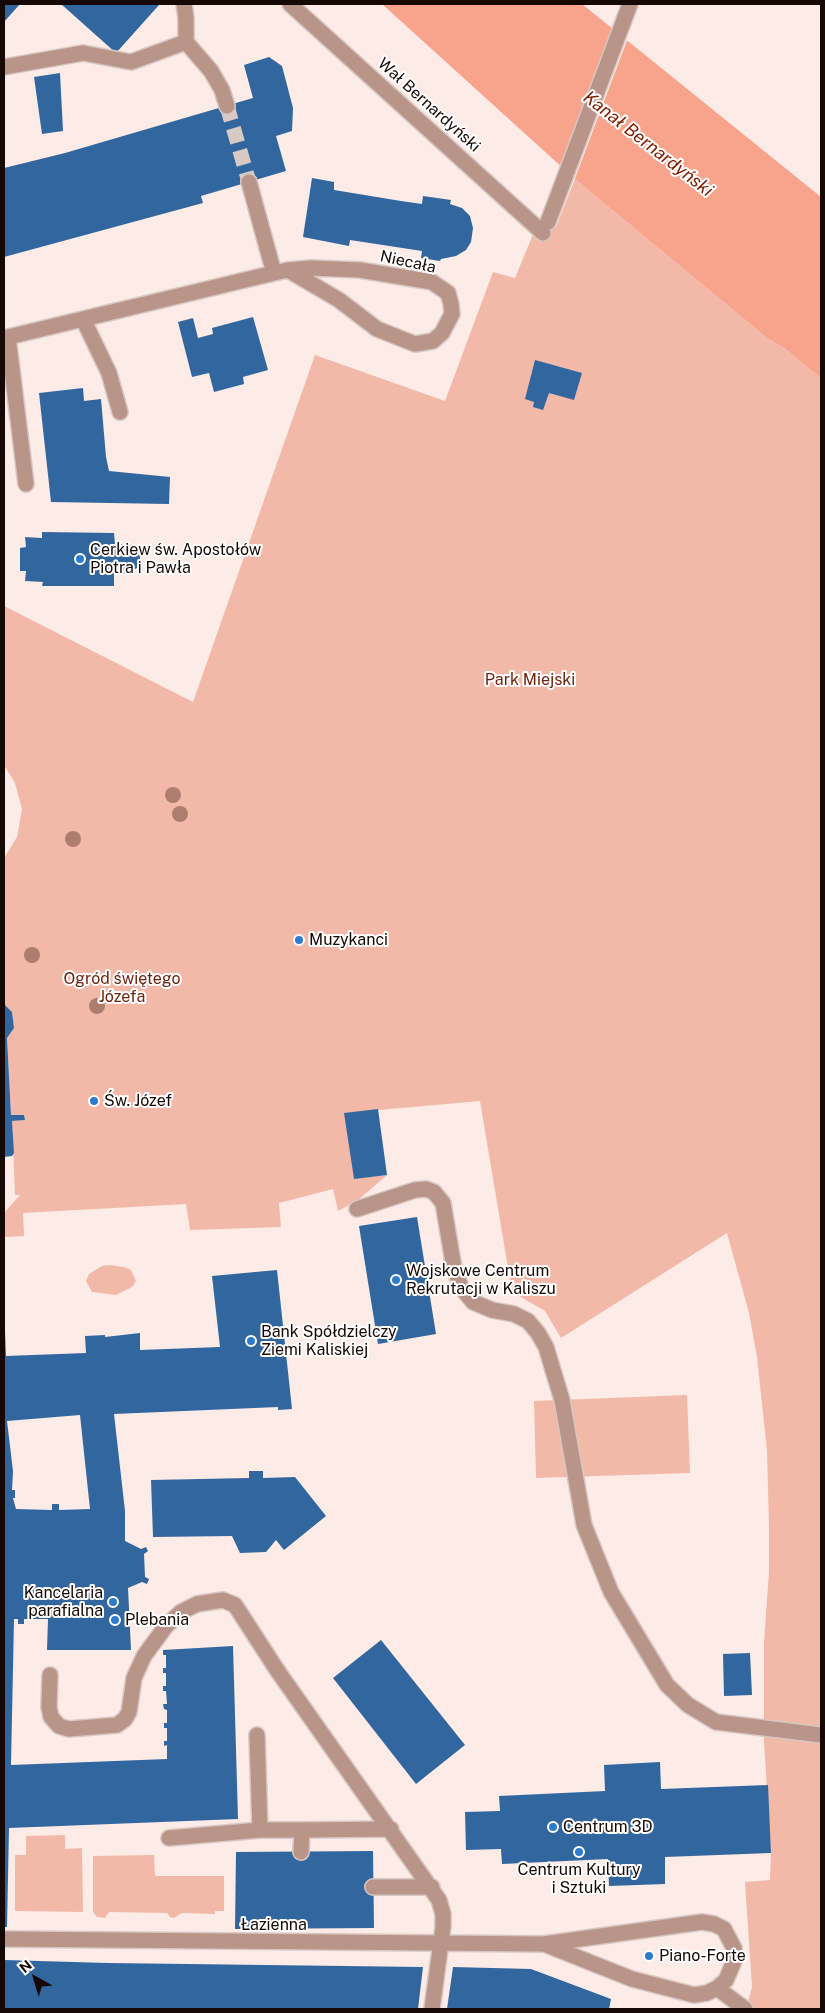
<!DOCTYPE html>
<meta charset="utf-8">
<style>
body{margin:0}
#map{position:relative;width:825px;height:2013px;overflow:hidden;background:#fcebe6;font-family:"Public Sans",sans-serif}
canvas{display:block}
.frame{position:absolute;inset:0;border:5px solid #150805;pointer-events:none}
.north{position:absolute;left:10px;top:1953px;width:50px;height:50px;-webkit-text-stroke:4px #fff;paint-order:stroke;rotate:321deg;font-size:14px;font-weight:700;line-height:20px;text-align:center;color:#150805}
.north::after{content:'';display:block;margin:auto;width:18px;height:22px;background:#150805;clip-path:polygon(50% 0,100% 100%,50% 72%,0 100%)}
</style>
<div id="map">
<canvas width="825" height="2013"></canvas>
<div class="frame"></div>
<div class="north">N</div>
</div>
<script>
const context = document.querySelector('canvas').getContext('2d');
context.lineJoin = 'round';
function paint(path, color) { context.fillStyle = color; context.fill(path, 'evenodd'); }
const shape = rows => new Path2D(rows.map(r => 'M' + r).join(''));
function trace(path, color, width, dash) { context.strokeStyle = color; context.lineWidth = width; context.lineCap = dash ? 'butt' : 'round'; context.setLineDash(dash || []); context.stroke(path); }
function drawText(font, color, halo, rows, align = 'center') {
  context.font = font + ' "Public Sans",sans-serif'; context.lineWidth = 4; context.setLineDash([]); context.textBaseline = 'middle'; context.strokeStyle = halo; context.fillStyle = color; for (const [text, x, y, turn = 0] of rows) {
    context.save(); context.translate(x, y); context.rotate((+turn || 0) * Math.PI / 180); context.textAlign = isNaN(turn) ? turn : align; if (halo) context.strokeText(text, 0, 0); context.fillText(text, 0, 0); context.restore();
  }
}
paint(shape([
 [575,179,767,338,784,348,821,378,821,2009,746,2009,752,1987,745,1882,770,1880,771,1853,764,1742,764,1642,769,1572,769,1526,767,1451,757,1357,749,1313,727,1233,561,1338,545,1311,512,1292,480,1101,345,1113,354,1178,387,1175,357,1201,338,1211,333,1189,279,1203,281,1227,190,1230,186,1204,23,1213,24,1236,4,1237,4,1213,20,1195,15,1195,12,1121,25,1120,24,1115,11,1115,7,1038,14,1028,12,1012,4,1004,4,858,17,837,22,809,15,783,4,765,4,606,193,702,315,355,445,401,493,272,515,278,541,215,556,227],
 [110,1265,124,1267,131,1270,136,1281,132,1287,116,1295,92,1292,86,1281,89,1274,102,1266],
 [687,1395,690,1473,536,1478,534,1401],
 [65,1835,65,1849,82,1848,83,1912,15,1911,15,1855,26,1855,26,1836],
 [154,1855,155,1876,224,1876,224,1911,215,1911,215,1914,182,1913,174,1918,170,1917,167,1913,109,1912,105,1918,97,1917,93,1912,93,1856]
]), '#f2b9a9');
paint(shape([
 [382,4,582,4,821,197,821,378,784,348,767,338,575,179]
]), '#f8a38c');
paint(shape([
 [613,26,628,38,574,181,559,168]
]), '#fcebe6');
paint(shape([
 [4,4,20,4,4,22],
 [61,4,158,4,159,5,116,53],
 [269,57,282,66,293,108,292,131,276,136,286,171,201,196,203,203,4,257,4,168,65,153,253,98,244,65],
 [60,73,63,131,42,134,34,77],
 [312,178,334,182,334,190,401,201,422,204,423,196,451,200,450,204,462,208,470,216,473,228,471,242,466,250,456,256,441,259,440,261,421,258,422,251,350,240,349,246,303,237],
 [253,317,268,370,243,377,244,384,214,392,209,373,192,377,178,322,193,318,198,338,213,334,212,328],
 [535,360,582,373,574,400,549,393,543,410,533,407,534,402,525,399],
 [83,388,84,401,101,399,106,457,109,471,170,477,169,504,51,502,39,393],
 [42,532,114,533,115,544,129,544,140,552,140,566,129,573,114,574,114,586,42,586,43,582,25,581,26,571,20,571,20,548,26,547,25,537,42,538],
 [4,1004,12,1012,14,1028,7,1038,11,1115,24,1115,25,1120,12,1121,14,1153,12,1156,4,1157],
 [378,1109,387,1175,354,1179,344,1113],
 [417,1217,436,1334,378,1344,359,1226],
 [277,1270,292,1409,278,1410,278,1407,114,1414,125,1511,125,1541,141,1549,146,1547,148,1551,144,1554,145,1577,149,1579,147,1584,142,1582,128,1588,131,1650,47,1650,48,1619,24,1619,24,1624,18,1624,18,1619,14,1619,11,1765,167,1759,167,1745,164,1746,164,1741,167,1741,167,1728,164,1728,164,1723,167,1723,167,1710,164,1709,163,1704,167,1704,166,1691,163,1691,163,1686,166,1686,166,1673,163,1673,163,1668,166,1668,166,1655,163,1655,163,1650,233,1646,238,1819,9,1828,7,1927,4,1927,4,1307,6,1356,86,1353,85,1336,105,1335,105,1337,140,1333,140,1350,220,1347,212,1276],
 [80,1415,90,1509,59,1510,59,1504,52,1504,52,1510,16,1509,13,1498,15,1498,15,1490,12,1490,13,1471,7,1421],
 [249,1471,263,1471,263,1478,295,1477,326,1516,284,1550,276,1540,266,1552,240,1553,232,1536,153,1537,151,1480,249,1478],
 [381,1640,465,1745,416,1784,333,1678],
 [750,1653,752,1695,724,1696,723,1654],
 [660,1762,661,1789,768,1785,771,1853,665,1857,665,1884,609,1886,608,1859,502,1864,501,1849,466,1850,465,1812,500,1811,499,1796,605,1791,604,1765],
 [373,1851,374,1928,235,1929,236,1852],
 [4,1960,108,1963,423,1967,418,2009,4,2009],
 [453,1967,531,1969,611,1999,609,2009,447,2009]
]), '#32669f');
trace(shape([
 [227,106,249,182]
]), '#d9c9c4', 15, [15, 8]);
const minor = shape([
 [184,4,186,18,186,42,211,71,222,90,227,106],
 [290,4,543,233],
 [4,67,83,53,131,62,186,42],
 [249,182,274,273],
 [548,222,630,4],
 [83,319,109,373,120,412],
 [8,337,26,484],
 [4,338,274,273,288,270,311,268,360,270,432,282,448,293,451,304,452,314,442,333,433,341,415,344,377,329,339,300,288,270],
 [357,1209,415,1190,426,1189,434,1192,443,1203,454,1268,461,1287,473,1302,492,1310,514,1314,528,1321,538,1333,546,1347,562,1400,584,1525,611,1592,667,1685,688,1705,716,1722,821,1735],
 [50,1675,49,1707,51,1717,59,1726,69,1729,117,1725,125,1719,129,1712,134,1678,144,1656,166,1626,181,1612,197,1604,223,1600,235,1605,277,1670,439,1900,443,1914,443,1927,432,2009],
 [257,1735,260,1830,302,1830],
 [169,1838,260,1830],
 [301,1852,302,1830,391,1829],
 [373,1887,432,1887],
 [4,1939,544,1944,702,1922,714,1924,724,1929,734,1948,735,1959,726,1980,717,1988,707,1993,694,1995,632,1979,544,1944],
 [717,1988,745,2009]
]);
trace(minor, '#d7c7c2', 18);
trace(minor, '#b99489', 15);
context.fillStyle = '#ad7e70';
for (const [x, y] of [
 [173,795],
 [180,814],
 [73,839],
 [32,955],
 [97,1006]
]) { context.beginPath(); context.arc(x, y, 8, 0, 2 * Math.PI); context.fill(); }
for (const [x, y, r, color] of [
 [80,559,5,"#2f7bcb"],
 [299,940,5,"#2f7bcb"],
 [94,1101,5,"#2f7bcb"],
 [396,1280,5,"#2f7bcb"],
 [251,1341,5,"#2f7bcb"],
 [113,1602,5,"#2f7bcb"],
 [115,1620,5,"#2f7bcb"],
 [553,1827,5,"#2f7bcb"],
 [579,1852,5,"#2f7bcb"],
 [649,1956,5,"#2f7bcb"]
]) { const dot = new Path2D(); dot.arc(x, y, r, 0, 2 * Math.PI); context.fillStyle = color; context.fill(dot); trace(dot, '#fff', 2); }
drawText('16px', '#150805', '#fff', [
 ["Wał Bernardyński",429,105,42],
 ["Niecała",408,262,12],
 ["Łazienna",274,1925]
]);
drawText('16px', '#150805', '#fff', [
 ["Cerkiew św. Apostołów",90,550],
 ["Piotra i Pawła",90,568],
 ["Muzykanci",309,940],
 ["Św. Józef",104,1101],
 ["Wojskowe Centrum",406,1271],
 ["Rekrutacji w Kaliszu",406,1289],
 ["Bank Spółdzielczy",261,1332],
 ["Ziemi Kaliskiej",261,1350],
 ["Kancelaria",103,1593,"right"],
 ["parafialna",103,1611,"right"],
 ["Plebania",125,1620],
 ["Centrum 3D",563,1827],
 ["Centrum Kultury",579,1870,"center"],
 ["i Sztuki",579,1888,"center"],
 ["Piano-Forte",659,1956]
], 'left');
drawText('16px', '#6d240f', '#fff', [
 ["Park Miejski",530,680],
 ["Ogród świętego",122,979],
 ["Józefa",122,997]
]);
drawText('italic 18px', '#7f1d00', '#fff', [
 ["Kanał Bernardyński",648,144,38]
]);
</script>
